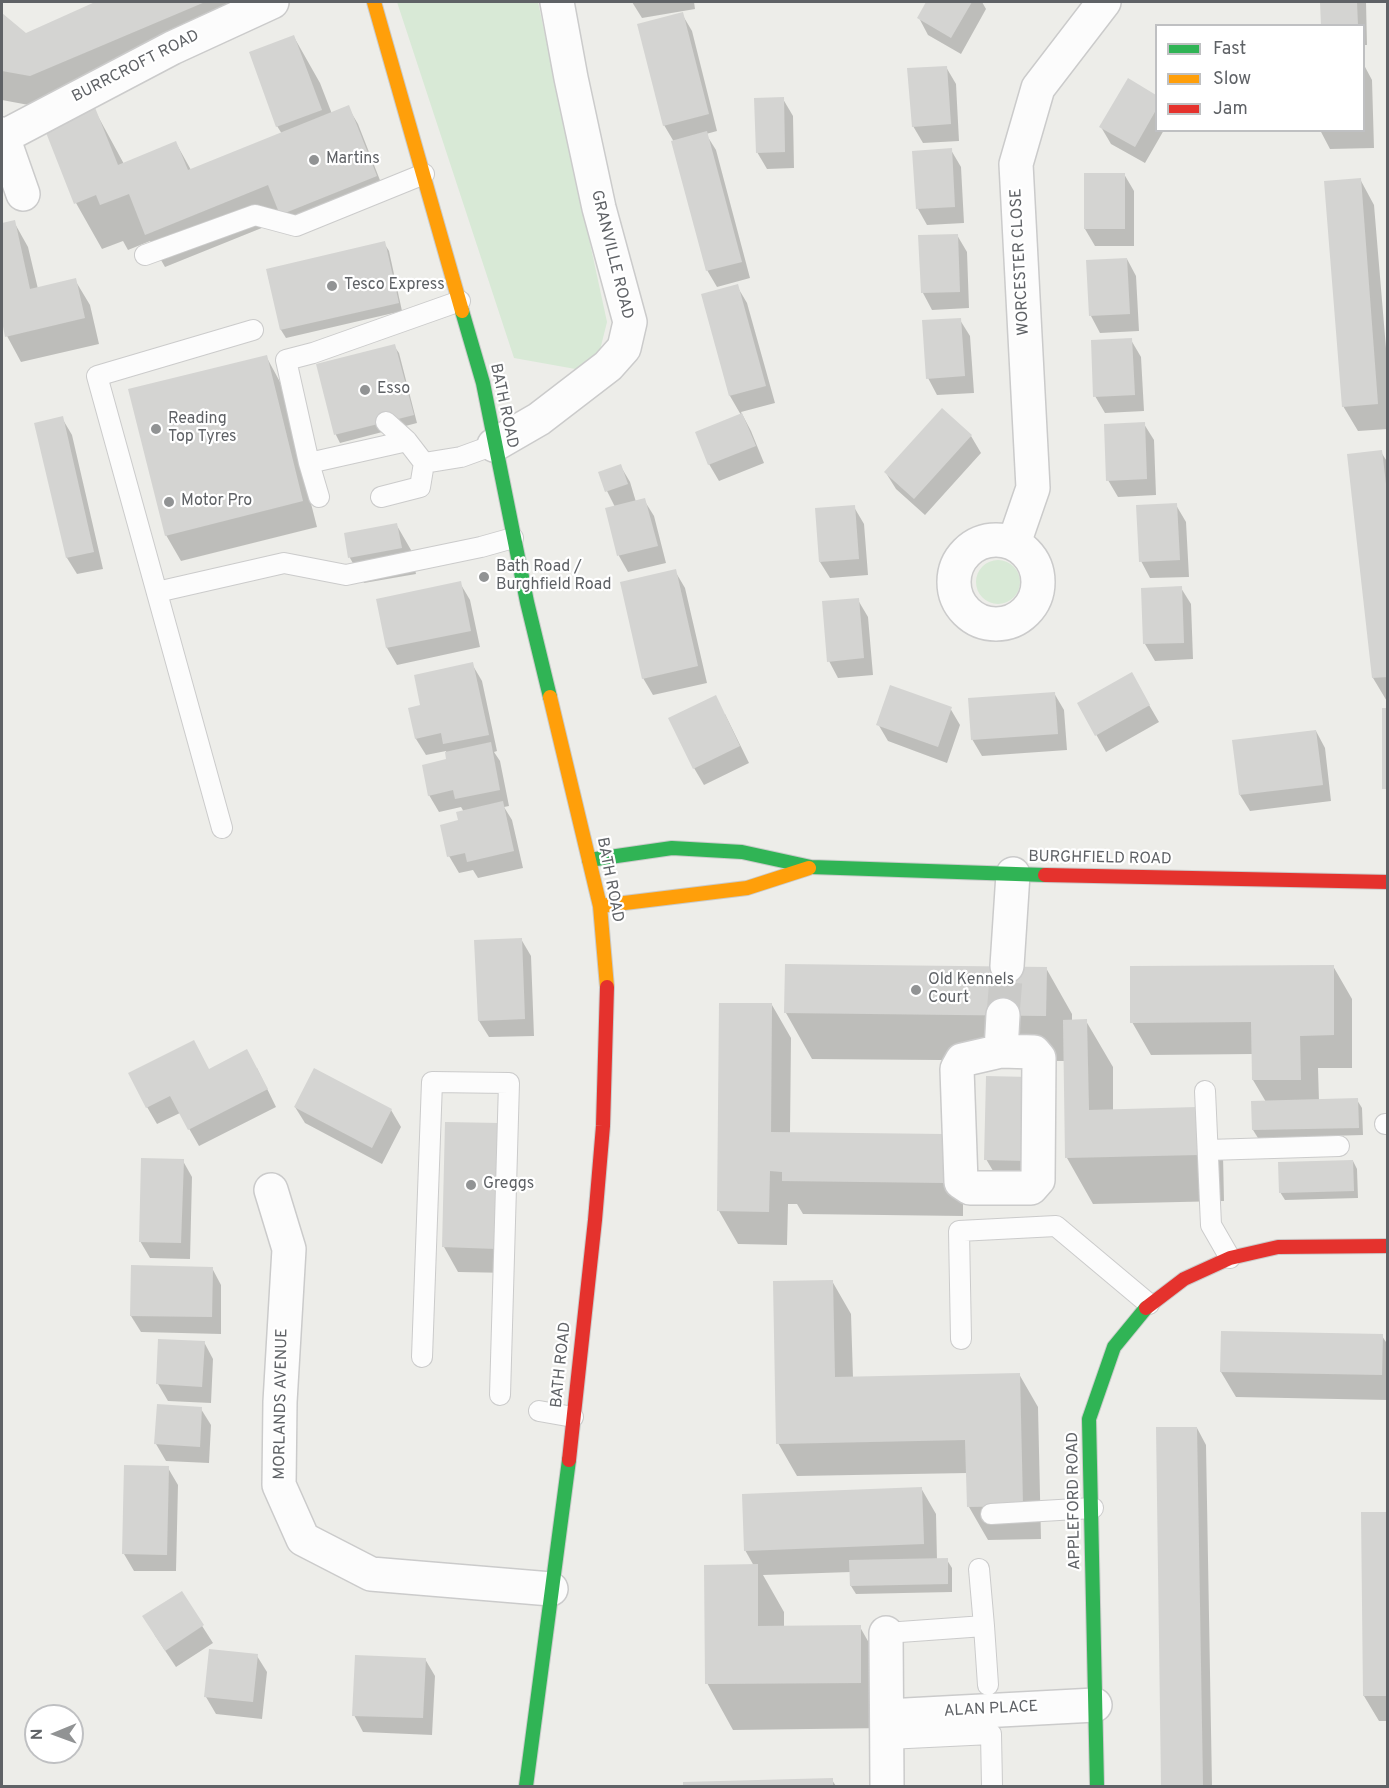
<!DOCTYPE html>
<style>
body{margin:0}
#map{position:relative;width:1389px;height:1788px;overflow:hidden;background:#edede9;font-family:Overpass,sans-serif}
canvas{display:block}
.frame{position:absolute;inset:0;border:3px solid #5f6266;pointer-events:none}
.legend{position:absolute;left:1155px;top:24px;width:210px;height:108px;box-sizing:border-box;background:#fff;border:2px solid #bfc0c2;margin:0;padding:8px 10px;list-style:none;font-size:18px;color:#5f6266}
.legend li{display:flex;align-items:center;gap:12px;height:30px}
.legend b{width:30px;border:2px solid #bfc0c2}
.north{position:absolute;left:24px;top:1704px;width:60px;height:60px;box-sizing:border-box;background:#fff;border:2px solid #bfc0c2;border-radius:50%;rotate:269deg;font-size:16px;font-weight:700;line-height:24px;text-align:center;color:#5f6266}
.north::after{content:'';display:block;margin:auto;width:21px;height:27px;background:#919394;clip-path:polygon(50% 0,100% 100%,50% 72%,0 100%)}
</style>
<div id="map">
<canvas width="1389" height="1788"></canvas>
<div class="frame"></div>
<ul class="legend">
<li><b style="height:8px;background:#30b455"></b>Fast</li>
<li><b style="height:8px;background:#ff9f0a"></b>Slow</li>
<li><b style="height:8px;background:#e5322d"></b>Jam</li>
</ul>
<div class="north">N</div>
</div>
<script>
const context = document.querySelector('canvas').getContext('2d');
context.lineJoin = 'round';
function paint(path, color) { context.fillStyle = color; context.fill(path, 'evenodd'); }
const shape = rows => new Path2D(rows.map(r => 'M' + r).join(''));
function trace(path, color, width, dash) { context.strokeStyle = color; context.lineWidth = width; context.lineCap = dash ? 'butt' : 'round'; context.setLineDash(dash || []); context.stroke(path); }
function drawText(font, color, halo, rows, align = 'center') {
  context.font = font + ' Overpass,sans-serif'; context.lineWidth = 4.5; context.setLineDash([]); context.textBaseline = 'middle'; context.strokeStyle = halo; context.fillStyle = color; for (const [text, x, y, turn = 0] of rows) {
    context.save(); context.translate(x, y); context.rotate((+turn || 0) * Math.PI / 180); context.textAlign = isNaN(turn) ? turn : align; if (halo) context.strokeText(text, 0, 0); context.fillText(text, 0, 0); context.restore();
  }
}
paint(shape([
 [397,2,538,2,607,322,599,354,581,370,514,358],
 '976 582a22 22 0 1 1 44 0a22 22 0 1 1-44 0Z'
]), '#d8e9d6');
paint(shape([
 [99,2,262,2,50,109,2,100,2,15,26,35],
 [632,2,694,2,695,9,642,18],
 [928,2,982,2,986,9,961,54,928,35,919,18],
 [1322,2,1366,2,1367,45,1364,45,1364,26,1322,26],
 [682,14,692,31,717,131,706,134,716,150,750,278,717,287,707,270,674,142,664,125],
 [294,37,320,83,332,114,348,107,358,124,385,193,284,219,165,267,150,241,128,250,123,241,102,249,76,203,93,107,124,164,176,143,191,170,282,134,277,126],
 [1364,65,1372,80,1374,148,1330,149,1320,130,1364,130],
 [946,67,956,84,959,141,923,143,913,126],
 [1128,80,1156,96,1156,130,1164,130,1145,163,1111,144,1101,127],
 [783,99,793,116,794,168,767,169,757,152],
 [951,150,961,167,964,223,927,225,918,209],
 [1124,174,1134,191,1134,246,1095,246,1085,229],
 [1360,179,1374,205,1388,372,1388,429,1358,431,1343,406],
 [14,222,28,247,38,289,75,280,90,305,99,344,21,362,7,336,2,314,2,225],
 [957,235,967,252,969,308,932,310,923,293,920,237],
 [384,243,389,251,402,311,286,338,281,330,267,271],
 [1127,259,1136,276,1139,331,1100,333,1091,316],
 [737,286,747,303,775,403,741,412,751,431,764,463,719,481,709,464,741,415,730,396,702,295],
 [960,320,970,336,974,393,937,395,928,378],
 [1131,340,1141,357,1144,411,1105,413,1095,396],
 [394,346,399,353,417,423,340,443,336,435,318,365],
 [266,356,280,382,317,527,181,561,166,535],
 [62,418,72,435,103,569,77,574,67,558],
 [1144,424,1154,440,1156,495,1118,497,1108,480],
 [971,436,981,453,925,515,896,489,886,473],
 [1381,452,1388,463,1388,703,1373,678],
 [620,465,630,482,636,502,644,500,654,516,666,563,628,572,619,556,615,507,607,491],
 [1176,505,1186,522,1189,577,1150,578,1141,561],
 [854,507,864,524,868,575,830,578,820,562],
 [396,524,411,550,416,574,364,583,350,558,345,534],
 [675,571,685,588,707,683,653,695,643,678],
 [460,583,470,600,480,647,397,665,387,648,378,600],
 [1181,588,1191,604,1193,659,1155,661,1145,644,1142,589],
 [858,600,868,617,873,675,838,678,829,661],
 [472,664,482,681,497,751,494,752,500,761,509,806,504,807,512,820,523,868,478,878,473,870,459,873,449,856,464,812,461,807,439,812,429,795,448,761,446,751,426,755,416,739,422,707],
 [1131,674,1159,722,1106,752,1079,704],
 [1054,693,1064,710,1067,750,982,756,972,739],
 [950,708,960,725,947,763,888,741,878,724],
 [725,714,749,763,704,785,694,768],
 [1316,731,1325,748,1331,801,1250,811,1240,795],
 [521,939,531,956,534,1036,489,1037,479,1021],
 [1333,966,1352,999,1352,1068,1318,1068,1319,1101,1357,1100,1362,1108,1363,1135,1258,1138,1253,1130,1266,1102,1253,1080,1253,1054,1151,1055,1132,1022],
 [1046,968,1072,1014,1072,1021,1086,1021,1113,1067,1113,1111,1223,1155,1224,1201,1093,1204,1067,1158,1065,1061,812,1059,786,1013],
 [721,1004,772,1005,791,1038,790,1134,963,1168,963,1216,803,1214,797,1204,788,1204,787,1245,738,1244,719,1211],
 [257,1068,276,1107,199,1146,180,1113,157,1124,147,1107,209,1070],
 [988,1077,1037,1177,996,1176,986,1159],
 [295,1107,391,1110,401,1127,382,1164,305,1123],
 [514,1150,511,1273,458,1272,444,1247],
 [183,1161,192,1177,190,1259,150,1258,140,1241],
 [1353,1161,1357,1169,1358,1198,1285,1200,1280,1192],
 [212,1268,221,1285,221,1334,141,1332,131,1316],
 [832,1281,851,1314,853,1378,1019,1374,1038,1407,1041,1539,988,1540,969,1507,968,1473,797,1476,778,1443],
 [1382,1336,1388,1345,1388,1400,1236,1397,1221,1372],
 [204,1342,213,1359,211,1403,168,1401,158,1384],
 [201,1409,211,1425,209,1463,166,1461,156,1444],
 [1197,1428,1206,1445,1212,1786,1163,1786,1157,1429],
 [168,1468,178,1485,176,1571,134,1571,124,1554],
 [921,1488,936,1514,937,1560,947,1560,952,1568,952,1592,856,1594,851,1586,851,1572,763,1575,784,1612,784,1627,860,1627,886,1673,887,1728,733,1730,707,1683,754,1566,745,1550],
 [1388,1513,1388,1721,1379,1721,1364,1696],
 [181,1593,213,1643,176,1667,154,1634],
 [257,1656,267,1672,262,1719,216,1714,206,1697],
 [425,1659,435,1676,432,1735,363,1732,354,1715],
 [832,1780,836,1786,685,1786,685,1784]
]), '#0003');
paint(shape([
 [95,2,205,2,30,76,2,71,2,13,26,33],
 [926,2,972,2,951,38,917,18],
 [1320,2,1357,2,1358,26,1321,26],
 [683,12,709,114,663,126,637,24],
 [294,35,322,110,276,127,249,52],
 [947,66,951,124,912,127,907,68],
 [1128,78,1156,95,1156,110,1135,147,1099,127],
 [784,97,785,152,756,153,754,98],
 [94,105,118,165,176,141,188,170,349,105,377,176,280,215,268,185,145,235,129,194,100,205,96,195,74,204,43,125],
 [707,131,742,262,706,271,671,141],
 [952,148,955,207,916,209,912,151],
 [1084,173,1125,173,1125,229,1084,229],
 [1361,178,1378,404,1342,407,1324,181],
 [15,220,30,289,76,278,85,318,5,337,2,321,2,223],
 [958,234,960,292,921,293,918,235],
 [385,241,399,303,280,330,266,269],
 [1127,258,1130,314,1089,316,1086,260],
 [738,284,766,386,729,396,701,294],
 [961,318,965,376,926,379,922,320],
 [1132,338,1135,395,1093,397,1091,340],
 [395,344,414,415,334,435,316,364],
 [267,355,303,501,165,536,128,389],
 [942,408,972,435,914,499,884,472],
 [742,413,756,446,708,465,695,432],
 [63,416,94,552,66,558,34,423],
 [1145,422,1147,479,1106,481,1104,424],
 [1382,450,1388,501,1388,677,1372,678,1347,454],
 [621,464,628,484,605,492,598,472],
 [645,498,658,546,617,556,605,508],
 [1177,503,1180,560,1139,562,1136,505],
 [855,505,859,559,819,562,815,508],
 [397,523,402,548,348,558,344,533],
 [676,569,698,666,642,679,620,582],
 [461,581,471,631,386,648,376,599],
 [1182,586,1184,643,1143,644,1141,588],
 [859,598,864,658,827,662,822,601],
 [473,662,489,735,443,744,441,733,415,739,408,708,420,705,414,675],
 [1132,672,1150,705,1095,736,1077,703],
 [890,685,952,707,938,747,876,725],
 [1055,692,1058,734,971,740,968,698],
 [716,695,740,746,693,769,668,718],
 [1382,708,1388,708,1388,789,1382,789],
 [1316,730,1323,785,1239,795,1232,740],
 [491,742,500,790,455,799,453,790,428,796,422,765,446,759,445,752],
 [503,801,514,851,467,862,465,853,447,857,440,825,458,820,456,812],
 [522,938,525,1019,478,1021,474,940],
 [785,964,1047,967,1046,1016,784,1013],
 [1334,965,1334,1035,1300,1036,1301,1080,1252,1080,1251,1022,1130,1023,1130,966],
 [719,1003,772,1003,771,1132,945,1134,945,1183,782,1181,782,1172,770,1171,769,1212,717,1211],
 [1087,1019,1089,1110,1197,1107,1198,1155,1065,1158,1063,1020],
 [194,1040,209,1069,247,1049,268,1089,188,1130,170,1096,146,1108,128,1073],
 [314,1068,392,1109,372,1148,294,1107],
 [986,1076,1030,1077,1028,1161,984,1160],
 [1358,1098,1359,1128,1252,1130,1251,1101],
 [445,1122,500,1123,497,1249,442,1247],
 [141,1158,184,1159,181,1243,139,1242],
 [1353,1160,1354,1191,1279,1193,1278,1162],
 [131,1265,213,1267,212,1317,130,1316],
 [833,1280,835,1377,1020,1373,1023,1506,967,1507,965,1440,776,1444,773,1281],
 [1221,1331,1383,1334,1382,1375,1220,1372],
 [158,1339,205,1341,202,1387,156,1384],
 [157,1404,202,1407,200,1447,154,1444],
 [1156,1427,1197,1427,1203,1786,1161,1786],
 [124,1465,169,1466,167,1555,122,1554],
 [922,1487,924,1544,744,1551,742,1494],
 [1361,1512,1388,1512,1388,1696,1363,1696],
 [948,1558,948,1584,850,1586,849,1560],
 [758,1564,758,1626,861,1625,861,1683,705,1684,704,1565],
 [182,1591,204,1625,165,1651,142,1616],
 [209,1649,258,1654,253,1702,204,1697],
 [355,1655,426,1658,423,1718,352,1716],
 [833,1778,833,1786,683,1786,683,1782]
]), '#d4d4d2');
trace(shape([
 [1003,1015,1007,966]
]), '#cacac8', 33, [33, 16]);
const lane = shape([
 [145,255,255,215,296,226,424,174],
 [386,422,407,441,424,463,461,457,494,445],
 [407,441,309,463,286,360,313,353,460,301],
 [309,463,319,497],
 [381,497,420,487,424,463],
 [157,592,284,563,346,575,481,547,513,538],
 [222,828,97,376,253,330],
 [1205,1091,1211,1225,1230,1258],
 [1385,1124,1388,1124],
 [1208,1150,1339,1146],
 [961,1339,959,1231,1056,1226,1149,1304],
 [422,1357,432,1082,509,1083,500,1395],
 [539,1411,573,1417],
 [991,1514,1093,1508],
 [984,1626,988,1685],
 [886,1633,984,1626,979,1569],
 [887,1739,991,1734,992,1786]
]);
const street = shape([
 [2,134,3,137,172,48,272,2],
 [3,137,23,194],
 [494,445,539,419,608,366,624,348,630,322,599,208,571,78,557,2],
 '954 582a42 42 0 1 1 84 0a42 42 0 1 1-84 0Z',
 [1014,543,1033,488,1016,164,1038,88,1104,2],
 [1007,966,1013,874],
 [1001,1051,962,1060,957,1069,961,1182,970,1188,1031,1188,1038,1180,1039,1058,1034,1052,1001,1051,1003,1015],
 [271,1190,289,1249,280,1402,279,1485,303,1539,371,1574,551,1589],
 [886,1633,887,1786],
 [887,1716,1095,1705]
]);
const fast = shape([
 [462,311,483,383,527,602,550,697],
 [589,860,672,848,742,852,811,867,1045,875],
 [526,1786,569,1460],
 [1097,1786,1089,1419,1114,1347,1146,1308]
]);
const slow = shape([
 [374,2,462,311],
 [550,697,600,906,607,987],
 [600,906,747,888,809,868]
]);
const jam = shape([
 [1045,875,1388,882],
 [1146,1308,1184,1279,1230,1258,1278,1247,1388,1246],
 [569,1460,595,1220,603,1126,607,987]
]);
trace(lane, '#cbcbcb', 22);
trace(street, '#cbcbcb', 36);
trace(fast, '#cacbca', 16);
trace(slow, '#cacbca', 16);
trace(jam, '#cacbca', 16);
trace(lane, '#fcfcfc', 20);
trace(street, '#fcfcfc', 33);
trace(fast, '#30b455', 14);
trace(slow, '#ff9f0a', 14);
trace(jam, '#e5322d', 14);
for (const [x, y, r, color] of [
 [314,160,6,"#919394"],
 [332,286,6,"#919394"],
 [365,390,6,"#919394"],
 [156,429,6,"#919394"],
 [169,502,6,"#919394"],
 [484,577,6,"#919394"],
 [916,990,6,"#919394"],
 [471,1185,6,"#919394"]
]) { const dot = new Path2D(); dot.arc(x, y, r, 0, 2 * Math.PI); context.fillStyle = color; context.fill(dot); trace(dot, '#fff', 2); }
drawText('16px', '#5f6266', '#fff', [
 ["BURRCROFT ROAD",136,67,-27],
 ["GRANVILLE ROAD",611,255,76],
 ["WORCESTER CLOSE",1021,262,-93],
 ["BATH ROAD",503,406,78],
 ["BURGHFIELD ROAD",1100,859,1],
 ["BATH ROAD",609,880,79],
 ["BATH ROAD",562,1365,-84],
 ["MORLANDS AVENUE",282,1404,-89],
 ["APPLEFORD ROAD",1075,1501,-91],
 ["ALAN PLACE",991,1710,-3]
]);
drawText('16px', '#5f6266', '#fff', [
 ["Martins",326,160],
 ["Tesco Express",344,286],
 ["Esso",377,390],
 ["Reading",168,420],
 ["Top Tyres",168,438],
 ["Motor Pro",181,502],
 ["Bath Road /",496,568],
 ["Burghfield Road",496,586],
 ["Old Kennels",928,981],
 ["Court",928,999],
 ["Greggs",483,1185]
], 'left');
</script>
